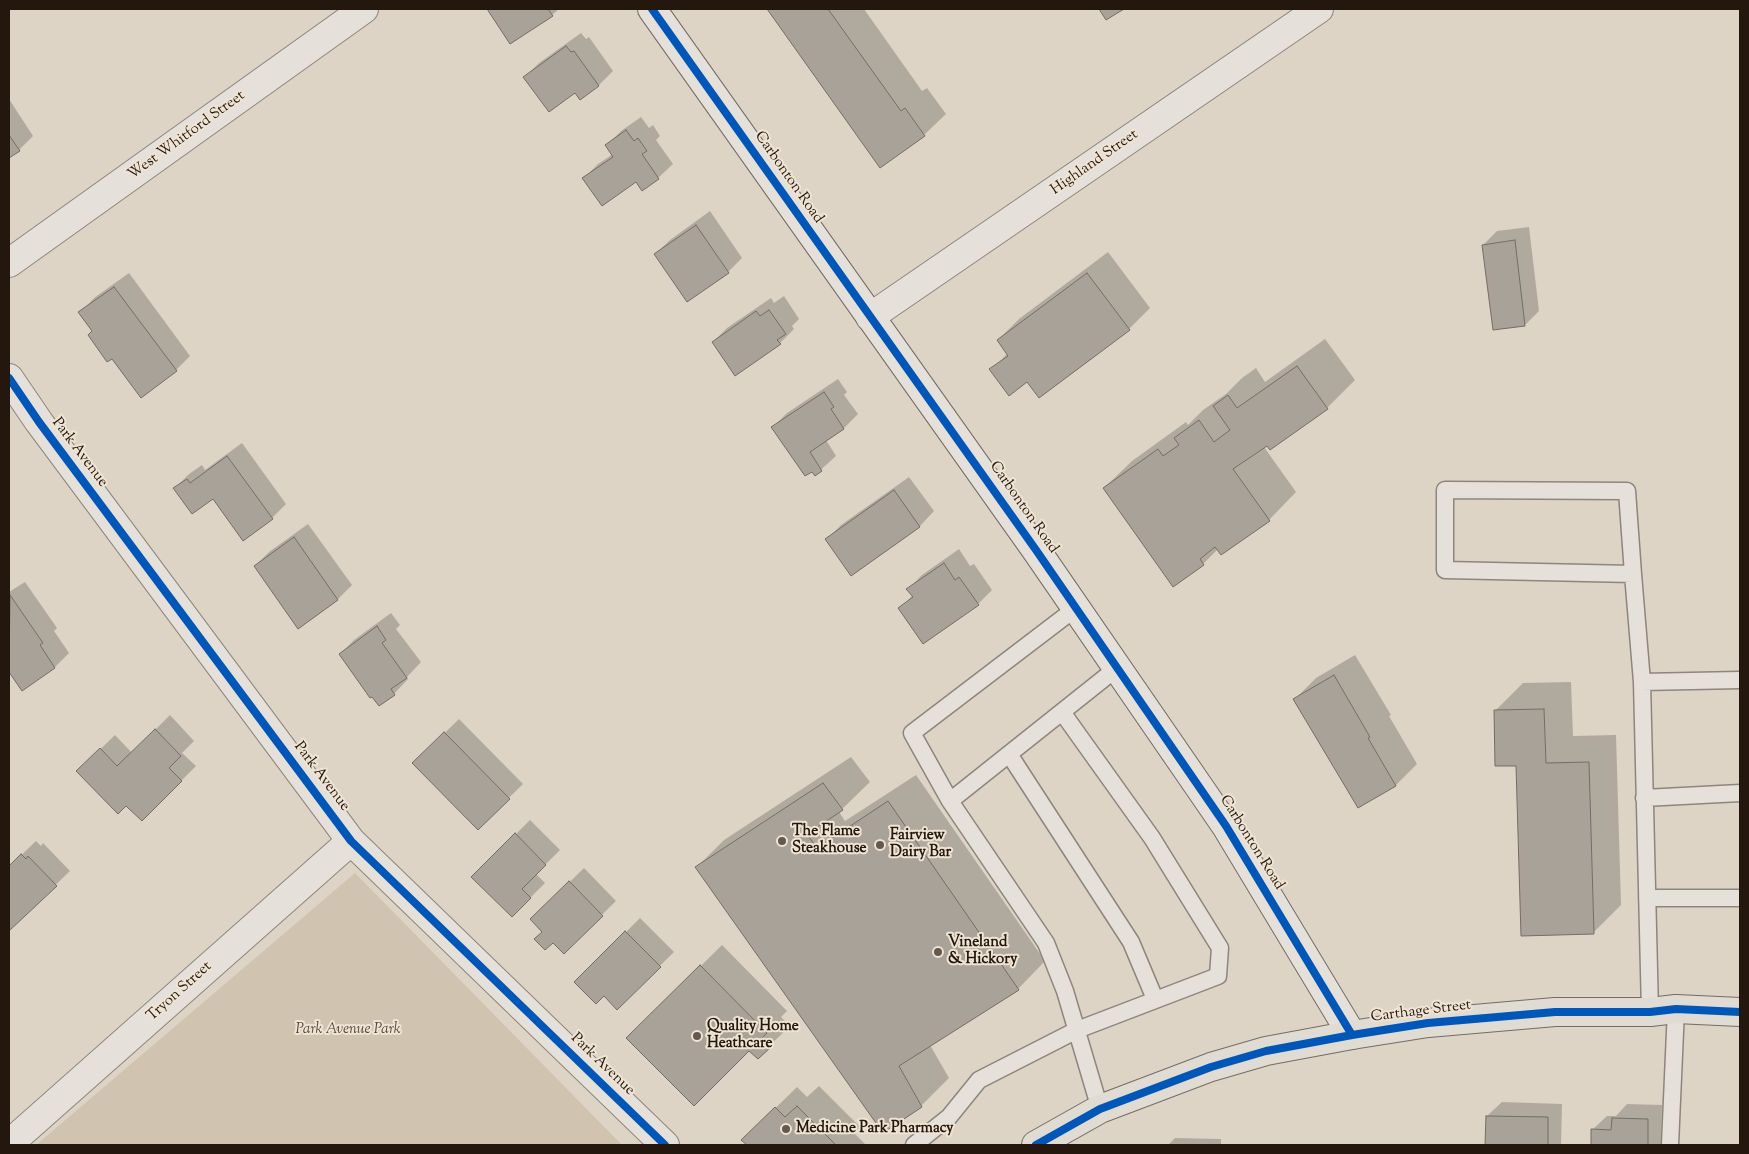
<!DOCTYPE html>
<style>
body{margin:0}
#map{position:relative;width:1749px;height:1154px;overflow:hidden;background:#ddd4c6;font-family:"Sorts Mill Goudy",serif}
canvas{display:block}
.frame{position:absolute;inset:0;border:10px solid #24170e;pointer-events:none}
</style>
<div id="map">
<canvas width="1749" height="1154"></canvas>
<div class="frame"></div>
</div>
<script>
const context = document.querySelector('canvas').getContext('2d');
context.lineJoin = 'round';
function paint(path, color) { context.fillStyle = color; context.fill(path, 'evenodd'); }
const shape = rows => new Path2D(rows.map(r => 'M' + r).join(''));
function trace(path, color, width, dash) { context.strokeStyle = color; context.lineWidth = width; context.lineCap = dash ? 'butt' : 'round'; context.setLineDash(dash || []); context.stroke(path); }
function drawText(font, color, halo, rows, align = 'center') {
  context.font = font + ' "Sorts Mill Goudy",serif'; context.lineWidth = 4; context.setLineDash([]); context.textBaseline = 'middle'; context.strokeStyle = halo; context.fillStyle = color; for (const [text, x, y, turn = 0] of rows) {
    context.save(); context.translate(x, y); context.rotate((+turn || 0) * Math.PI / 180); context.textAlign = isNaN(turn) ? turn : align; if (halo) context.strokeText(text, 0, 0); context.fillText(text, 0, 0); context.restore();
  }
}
paint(shape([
 [355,873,622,1145,36,1145]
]), '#d0c4b1');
paint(shape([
 [489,9,559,9,552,15,510,42],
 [769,9,864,9,922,91,927,88,946,114,924,135,880,166],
 [581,33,586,39,589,37,613,71,599,85,581,98,576,91,525,77,539,63],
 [9,99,33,136,19,150,9,157],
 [641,117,649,128,653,125,660,136,656,140,673,164,658,178,637,180,584,178,598,164,613,154,607,145,621,131],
 [710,211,742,258,728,272,688,300,655,254,670,240],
 [1529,227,1539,311,1525,325,1483,245,1497,231],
 [1108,252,1150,308,1129,329,1027,380,991,370,1008,353,998,340,1019,319],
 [129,273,190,356,176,370,141,396,80,313,94,298],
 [784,296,799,319,792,326,794,329,780,343,713,342,727,328,771,298,774,303],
 [1325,339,1355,380,1327,408,1270,448,1267,444,1264,447,1296,492,1269,520,1218,549,1203,564,1104,488,1132,461,1186,422,1188,425,1203,410,1226,394,1242,378,1256,368,1265,382],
 [838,379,847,392,844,395,858,414,844,428,826,440,836,456,815,475,773,427,787,413],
 [242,443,286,504,272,518,213,498,175,488,189,474,202,465,205,470],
 [909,477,934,511,920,526,851,574,827,539,841,525],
 [308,524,352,585,338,599,299,627,255,566,269,552],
 [959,549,970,566,974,564,992,590,978,604,900,608,913,595,908,589,922,575],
 [25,582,57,628,54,631,69,653,55,667,22,689,9,670,9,592],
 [391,613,400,625,396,629,421,662,407,677,408,679,394,694,379,705,340,654,354,640],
 [1355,655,1391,715,1389,716,1417,764,1396,785,1358,807,1295,699,1316,678],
 [1571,682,1573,736,1616,735,1621,905,1594,932,1517,764,1495,711,1523,683],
 [170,715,194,741,182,753,196,766,142,820,126,804,78,771,115,735,132,753],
 [459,719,523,784,478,828,414,763],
 [851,757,870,782,839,812,845,821,916,775,1045,961,1018,989,930,1045,949,1078,921,1106,697,867,724,840],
 [530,820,560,850,536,874,545,883,512,916,473,877],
 [36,841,41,846,43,843,70,871,9,930,9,867],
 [584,868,616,901,564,952,532,919],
 [640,918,674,952,617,1008,604,994,576,982],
 [722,945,787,1011,781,1017,790,1026,758,1057,749,1049,628,1038],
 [819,1086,860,1127,855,1134,866,1145,749,1145,743,1140,797,1087,807,1097],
 [1502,1102,1562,1104,1561,1145,1486,1145,1487,1116],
 [1627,1104,1662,1105,1661,1145,1592,1145,1592,1130,1607,1116,1616,1116],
 [1175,1138,1221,1139,1221,1145,1168,1145]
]), '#0003');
const building = shape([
 [487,9,548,9,553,16,510,44,487,9],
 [767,9,828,9,901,111,905,108,925,136,880,168,767,9],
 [1099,9,1124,9,1106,20,1099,9],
 [566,46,571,52,574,51,599,86,580,100,575,93,549,112,523,77,566,46],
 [626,130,634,141,638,138,647,151,642,154,659,179,642,191,636,182,602,206,582,178,613,157,605,145,626,130],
 [9,135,20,151,9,158,9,135],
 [696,225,729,273,687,302,654,254,696,225],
 [1515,240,1525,326,1493,330,1482,245,1515,240],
 [1087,273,1130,330,1039,398,1027,382,1009,396,989,369,1008,356,997,340,1087,273],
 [114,287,177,371,141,398,112,359,107,362,88,335,92,331,78,312,114,287],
 [769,310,786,334,777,340,781,344,735,376,712,342,756,311,760,316,769,310],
 [1297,366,1328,409,1270,450,1267,446,1233,469,1270,521,1221,555,1215,547,1200,559,1204,565,1173,587,1103,488,1158,449,1163,456,1179,445,1174,438,1199,420,1214,442,1230,430,1213,406,1228,395,1237,408,1297,366],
 [824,392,834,407,831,409,844,429,810,452,822,471,815,476,812,472,805,476,771,427,824,392],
 [227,456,273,519,243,541,213,499,192,514,173,488,187,479,190,483,227,456],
 [894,490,920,527,851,576,825,539,894,490],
 [294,537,338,600,298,629,254,566,294,537],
 [944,563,955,580,959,577,979,605,923,644,898,608,913,597,906,589,944,563],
 [10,595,43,643,40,645,55,668,22,691,9,672,10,595],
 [377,626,386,640,382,643,407,678,391,689,395,695,379,706,372,697,370,698,339,654,377,626],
 [1334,675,1370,737,1368,738,1396,786,1358,808,1293,699,1334,675],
 [1544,709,1546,763,1589,762,1594,934,1521,936,1516,766,1495,766,1494,710,1544,709],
 [155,729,181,756,169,768,182,781,142,821,126,806,118,814,76,771,100,748,117,766,155,729],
 [444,732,510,799,478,830,412,763,444,732],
 [823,783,843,810,807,834,817,848,888,801,1019,990,899,1066,922,1107,883,1133,695,867,823,783],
 [515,833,546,865,522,889,531,898,512,917,471,877,515,833],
 [21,854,26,859,28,856,57,886,9,931,9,866,21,854],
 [569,881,603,916,564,954,553,943,545,950,534,939,542,932,530,919,569,881],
 [625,931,661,967,617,1010,604,996,596,1004,574,982,625,931],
 [700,965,767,1033,761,1039,770,1048,758,1059,749,1051,694,1106,626,1038,700,965],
 [797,1106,836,1145,747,1145,741,1140,775,1107,785,1117,797,1106],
 [1486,1116,1548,1117,1548,1145,1485,1145,1486,1116],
 [1612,1118,1648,1119,1648,1145,1591,1145,1591,1129,1611,1130,1612,1118]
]);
paint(building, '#a9a298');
trace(building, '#736d65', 1);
const lane = shape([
 [1633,574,1445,570,1445,490,1627,491,1633,574,1642,682],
 [1076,608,912,733,950,801,1046,943,1065,991,1100,1109],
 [1009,754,1131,942,1155,999],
 [1644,798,1740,793],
 [950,801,1117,668],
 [1647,898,1740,898],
 [1650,1012,1642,682,1740,680],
 [914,1145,949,1117,979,1080,1077,1030,1218,976,1220,948,1152,838,1062,712],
 [1670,1145,1676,1009]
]);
const street = shape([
 [9,263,364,9],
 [870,317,1319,9],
 [9,378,39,422,351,841,665,1145],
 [9,1144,351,841]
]);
const secondary = shape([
 [652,9,1036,550,1226,826,1352,1035]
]);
const primary = shape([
 [1036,1145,1100,1109,1211,1067,1266,1051,1352,1035,1428,1023,1555,1012,1650,1012,1676,1009,1740,1012]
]);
trace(lane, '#8d867d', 19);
trace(street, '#8d867d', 30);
trace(secondary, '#736d65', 30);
trace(primary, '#736d65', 30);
trace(lane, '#e5e0da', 16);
trace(street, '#e5e0da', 28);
trace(secondary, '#e5e0da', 28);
trace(primary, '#e0dbd3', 28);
trace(shape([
 [652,9,1036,550,1226,826,1352,1035],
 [9,378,39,422,351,841,665,1145],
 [1036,1145,1100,1109,1211,1067,1266,1051,1352,1035,1428,1023,1555,1012,1650,1012,1676,1009,1740,1012]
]), '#0057b8', 8);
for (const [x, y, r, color] of [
 [782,841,5,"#65594e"],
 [880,845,5,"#65594e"],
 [938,952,5,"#65594e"],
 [697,1036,5,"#65594e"],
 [786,1129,5,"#65594e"]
]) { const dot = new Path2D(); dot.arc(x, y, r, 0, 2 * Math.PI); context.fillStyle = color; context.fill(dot); trace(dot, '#efe4d4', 2); }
drawText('15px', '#24170e', '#efe4d4', [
 ["West Whitford Street",187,136,-36],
 ["Highland Street",1095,163,-35],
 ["Carbonton Road",788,178,55],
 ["Park Avenue",79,453,53],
 ["Carbonton Road",1023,508,55],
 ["Park Avenue",321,777,53],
 ["Carbonton Road",1251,843,58],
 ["Tryon Street",180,992,-42],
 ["Carthage Street",1421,1012,-7],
 ["Park Avenue",602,1065,44]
]);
drawText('bold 15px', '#24170e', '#efe4d4', [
 ["The Flame",792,832],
 ["Steakhouse",792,849],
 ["Fairview",890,836],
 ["Dairy Bar",890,853],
 ["Vineland",948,943],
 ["& Hickory",948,960],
 ["Quality Home",707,1027],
 ["Heathcare",707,1044],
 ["Medicine Park Pharmacy",796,1129]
], 'left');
drawText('italic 15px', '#54473a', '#efe4d4', [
 ["Park Avenue Park",348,1030]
]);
</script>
